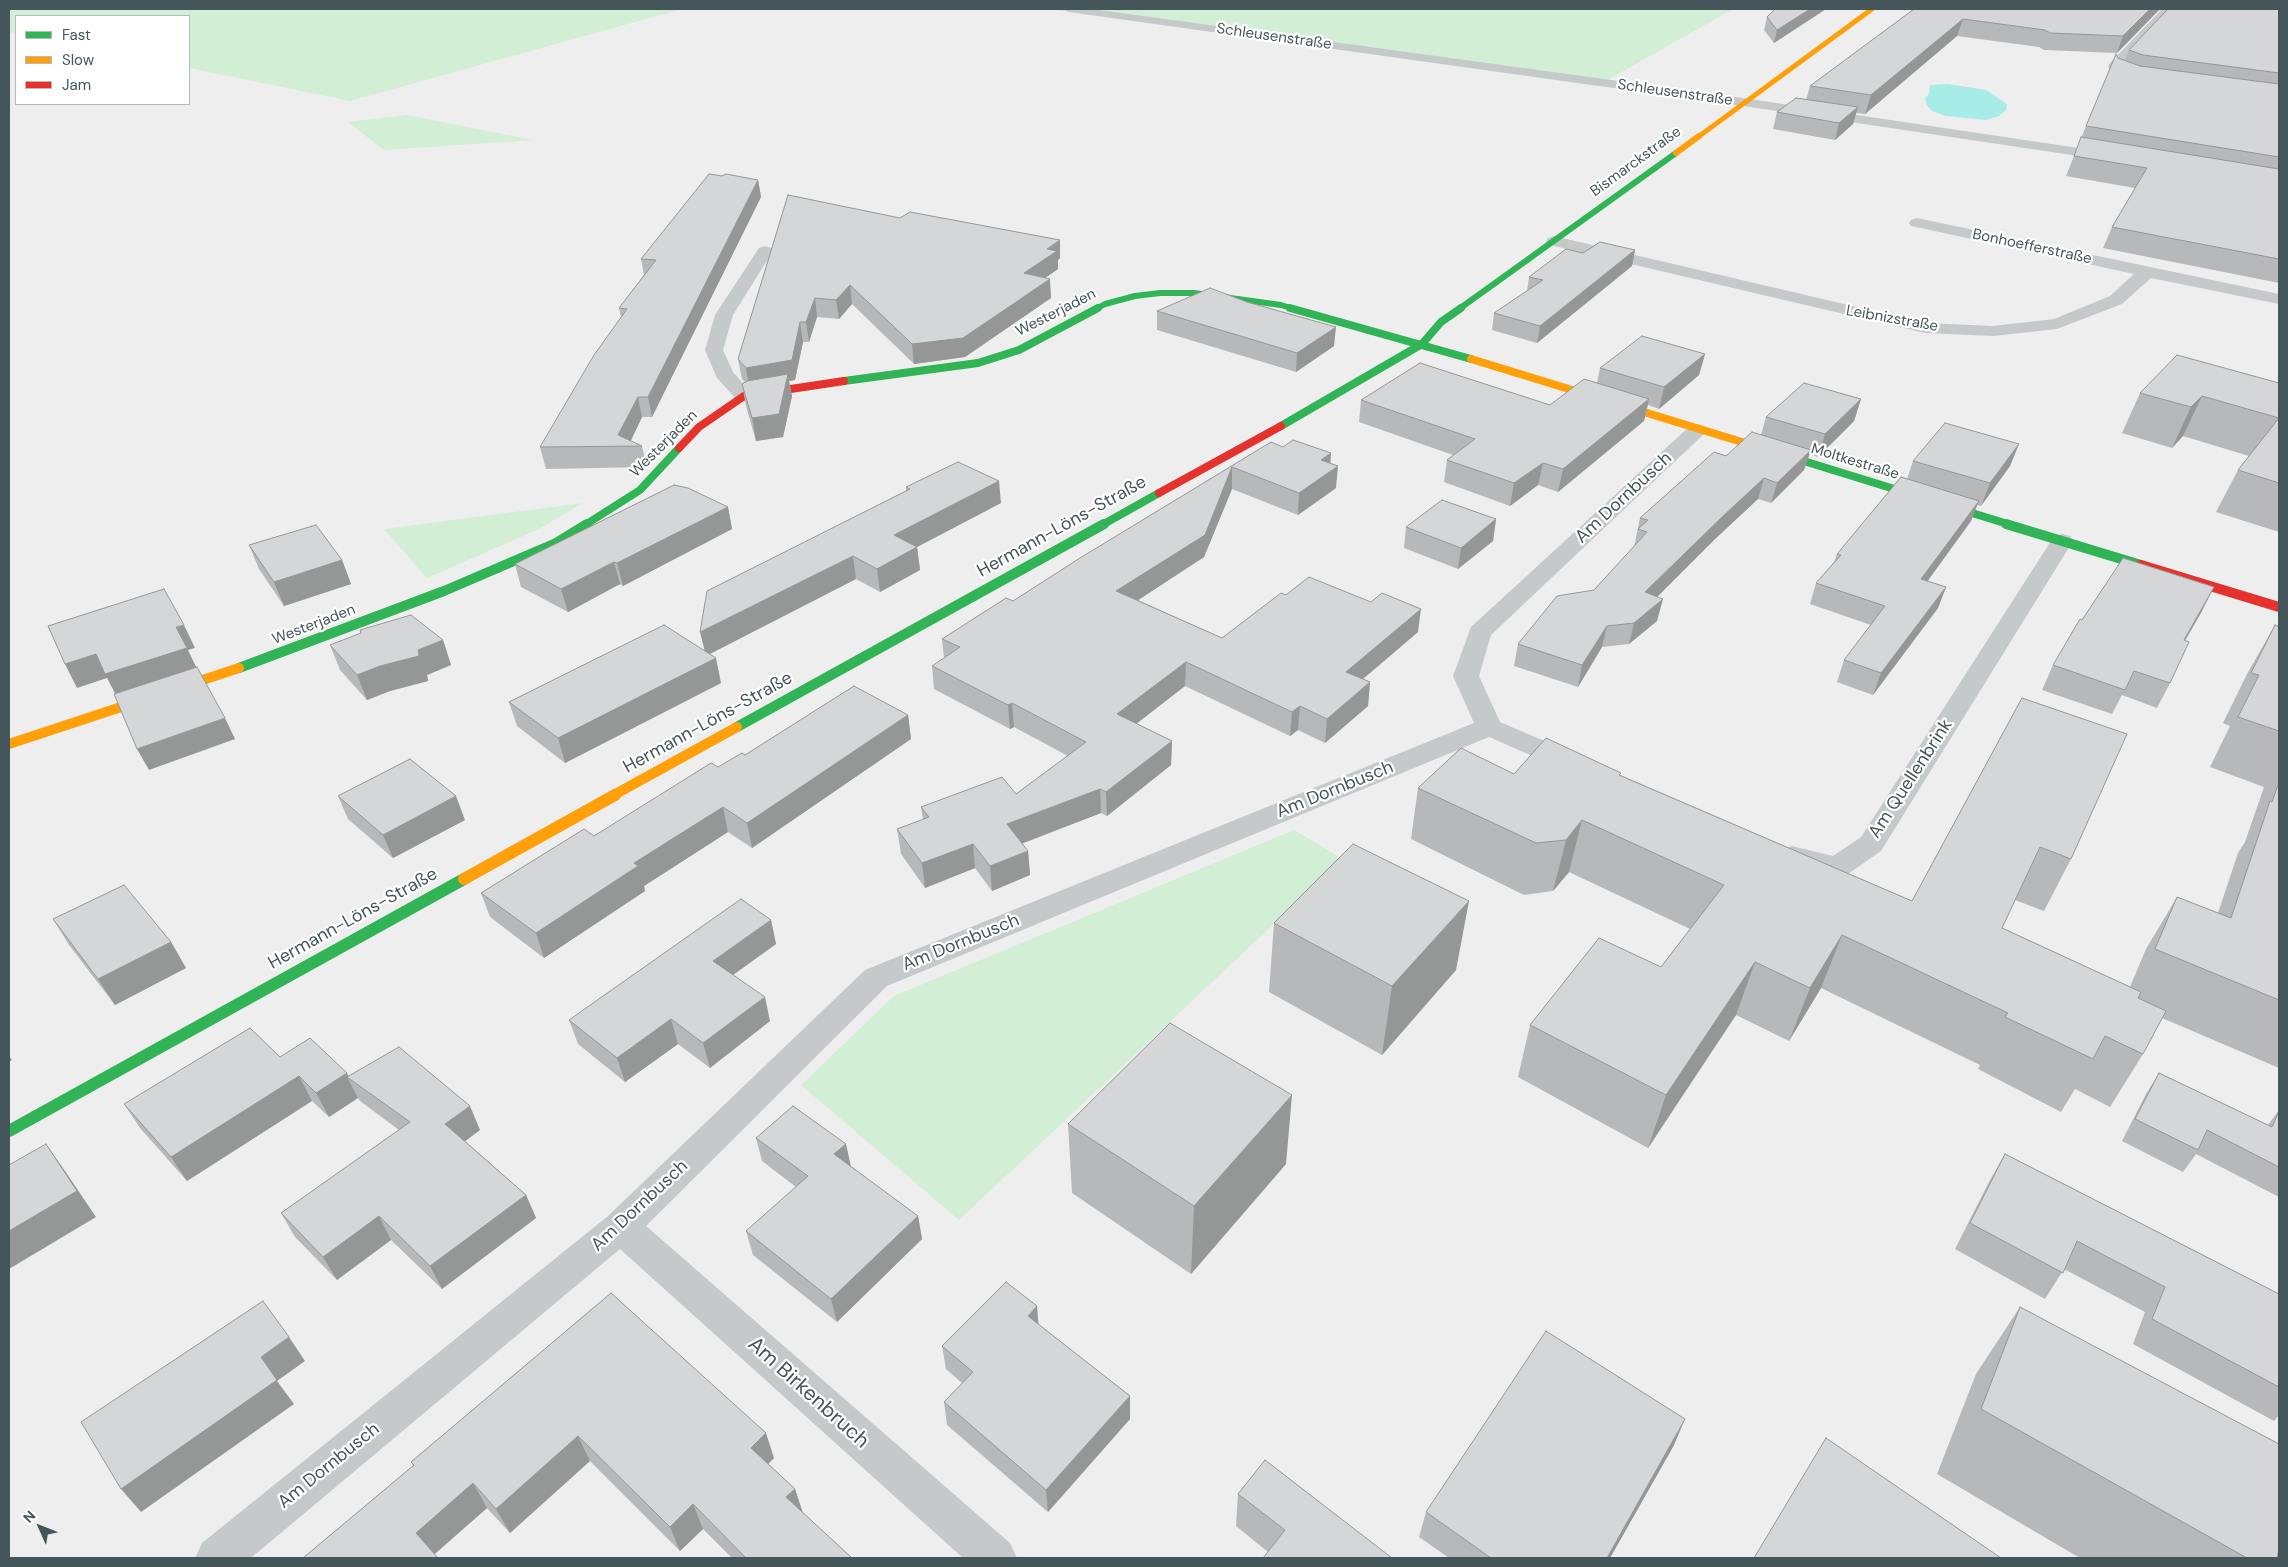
<!DOCTYPE html>
<meta charset="utf-8">
<style>
body{margin:0}
#map{position:relative;width:2288px;height:1567px;overflow:hidden;background:#efeeee;font-family:"DM Sans",sans-serif}
canvas{display:block}
.frame{position:absolute;inset:0;border:10px solid #45565a;pointer-events:none}
.legend{position:absolute;left:15px;top:15px;width:175px;height:90px;box-sizing:border-box;background:#fff;border:1px solid #b5bbbd;margin:0;padding:6px 9px;list-style:none;font-size:15px;color:#45565a}
.legend li{display:flex;align-items:center;gap:10px;height:25px}
.legend b{width:25px;border:1px solid #b5bbbd}
.north{position:absolute;left:15px;top:1502px;width:50px;height:50px;-webkit-text-stroke:4px #fff;paint-order:stroke;rotate:314deg;font-size:14px;font-weight:700;line-height:20px;text-align:center;color:#45565a}
.north::after{content:'';display:block;margin:auto;width:18px;height:22px;background:#45565a;clip-path:polygon(50% 0,100% 100%,50% 72%,0 100%)}
</style>
<div id="map">
<canvas width="2288" height="1567"></canvas>
<div class="frame"></div>
<ul class="legend">
<li><b style="height:6px;background:#30b455"></b>Fast</li>
<li><b style="height:6px;background:#ff9f0a"></b>Slow</li>
<li><b style="height:6px;background:#e5322d"></b>Jam</li>
</ul>
<div class="north">N</div>
</div>
<script>
const context = document.querySelector('canvas').getContext('2d');
context.lineJoin = 'round';
function paint(path, color) { context.fillStyle = color; context.fill(path, 'evenodd'); }
const shape = rows => new Path2D(rows.map(r => 'M' + r).join(''));
function trace(path, color, width, dash) { context.strokeStyle = color; context.lineWidth = width; context.lineCap = dash ? 'butt' : 'round'; context.setLineDash(dash || []); context.stroke(path); }
function drawText(font, color, halo, rows, align = 'center') {
  context.font = font + ' "DM Sans",sans-serif'; context.lineWidth = 4.5; context.setLineDash([]); context.textBaseline = 'middle'; context.strokeStyle = halo; context.fillStyle = color; for (const [text, x, y, turn = 0] of rows) {
    context.save(); context.translate(x, y); context.rotate((+turn || 0) * Math.PI / 180); context.textAlign = isNaN(turn) ? turn : align; if (halo) context.strokeText(text, 0, 0); context.fillText(text, 0, 0); context.restore();
  }
}
paint(shape([
 [9,9,482,10,682,9,350,101,189,68,189,16,16,16,16,33,9,32],
 [1048,9,1733,9,1597,86],
 [407,115,533,140,384,150,348,122],
 [583,503,537,530,427,578,384,529],
 [1294,830,1343,859,959,1220,801,1085,894,996]
]), '#d2eed5');
paint(shape([
 [1948,84,1986,90,2007,104,2006,110,1999,116,1986,120,1946,116,1932,111,1927,105,1925,98,1929,94,1930,85]
]), '#a7ece6');
paint(shape([
 [1063,9,1092,9,1743,98,2112,153,2119,157,2112,161,1743,106,1069,12,1063,9],
 [2162,9,2174,9,2120,66,2121,69,2140,75,2142,78,2140,81,2136,82,2112,74,2108,66,2110,63,2162,9],
 [1917,218,2279,294,2279,304,2151,278,2122,304,2057,329,1993,336,1925,333,1554,246,1548,244,1546,241,1548,238,1554,236,1925,323,1993,326,2054,319,2110,296,2134,274,1911,226,1909,223,1911,220,1917,218],
 [765,246,771,248,773,251,733,315,723,350,733,372,754,396,751,400,744,402,737,400,717,378,705,350,715,315,759,248,765,246],
 [1697,424,1704,426,1707,430,1704,434,1491,635,1479,676,1500,722,1582,757,1586,763,1582,769,1572,772,1562,769,1489,737,887,986,646,1226,1010,1543,1017,1558,963,1558,620,1249,251,1558,195,1558,202,1543,608,1216,865,970,1474,723,1453,676,1471,627,1690,426,1697,424],
 [2062,534,2070,536,2073,541,1881,851,1848,874,1838,877,1782,863,1777,856,1782,849,1792,846,1833,856,1861,837,2051,541,2054,536,2062,534]
]), '#c5c9ca');
trace(shape([
 [1096,309,1105,304,1135,296,1160,293,1194,293,1281,305,1294,309],
 [1459,309,1676,153]
]), '#30b455', 6);
trace(shape([
 [1290,308,1471,359],
 [844,381,978,363,1019,350,1098,308],
 [1281,426,1422,344,1441,322,1461,308],
 [1781,454,2011,525],
 [585,525,640,490,679,448],
 [1102,525,1159,493]
]), '#30b455', 8);
trace(shape([
 [2006,524,2141,565],
 [239,668,444,591,556,543,587,524],
 [737,727,1104,524]
]), '#30b455', 10);
trace(shape([
 [9,1131,464,879]
]), '#30b455', 12);
trace(shape([
 [1698,137,1872,9]
]), '#ff9f0a', 5);
trace(shape([
 [1676,153,1699,136]
]), '#ff9f0a', 6);
trace(shape([
 [1471,359,1781,454]
]), '#ff9f0a', 8);
trace(shape([
 [9,744,239,668],
 [612,796,737,727]
]), '#ff9f0a', 10);
trace(shape([
 [464,879,615,795]
]), '#ff9f0a', 12);
trace(shape([
 [679,448,699,427,744,396,844,381],
 [1159,493,1281,426]
]), '#e5322d', 8);
trace(shape([
 [2141,565,2279,607]
]), '#e5322d', 10);
paint(shape([
 [1826,9,1774,43,1764,30,1767,17],
 [1914,9,2160,9,2117,53,2044,50,2039,47,1957,36,1865,114,1856,113,1853,124,1835,140,1773,129,1777,112,1806,100,1810,86],
 [2279,9,2279,283,2103,248,2112,227,2135,188,2066,176,2086,126,2118,58,2125,60,2129,50],
 [722,176,758,180,761,197,652,417,642,417,631,441,642,446,647,467,546,469,540,447,621,317,619,308,644,275,641,259],
 [788,195,1060,258,1058,260,1058,269,1045,278,1051,298,965,357,914,364,852,304,839,319,817,317,809,342,803,342,795,380,789,381,792,396,783,437,756,441,746,406,742,384,745,382,742,379,738,359],
 [1635,250,1632,266,1537,343,1492,330,1494,313,1527,291,1529,277,1583,253],
 [1157,311,1334,346,1296,372,1157,330],
 [1705,354,1699,375,1659,409,1648,405,1644,421,1558,492,1538,485,1510,506,1444,482,1447,460,1453,455,1359,422,1361,400,1550,405,1597,383,1600,368],
 [2279,383,2279,532,2216,512,2238,470,2249,456,2183,436,2172,448,2122,433,2140,393],
 [1861,399,1854,421,1818,457,1809,454,1804,470,1771,503,1758,499,1715,539,1657,597,1657,621,1629,644,1602,647,1578,687,1514,666,1518,644,1594,590,1634,547,1640,518,1726,456,1761,435,1766,417],
 [1271,442,1336,488,1298,515,1232,489,1204,557,1138,600,1222,638,1286,595,1418,632,1363,679,1370,682,1368,706,1325,743,1298,730,1290,736,1185,686,1136,724,1172,741,1171,765,1107,816,1101,813,1022,843,1028,851,1030,875,992,891,975,868,925,888,901,854,897,829,923,820,921,807,1016,794,1068,756,1014,727,1010,729,934,689,932,666,944,658,942,639,1013,601],
 [2019,444,2010,466,1981,506,1977,505,1971,521,1927,581,1946,587,1938,608,1873,695,1837,682,1844,660,1871,625,1810,604,1816,583,1834,562,1837,554,1907,479,1913,461],
 [906,487,1001,503,917,547,920,570,880,592,856,579,709,654,721,683,565,763,517,726,509,702,704,651,906,491],
 [728,507,732,529,623,586,620,584,568,612,521,587,515,564],
 [1496,519,1493,541,1458,569,1404,548,1406,527],
 [249,545,342,560,351,584,284,606,259,569],
 [2202,611,2185,641,2170,683,2157,708,2122,695,2112,714,2042,690,2053,665,2082,620],
 [2275,625,2279,627,2279,1068,2162,1018,2143,1054,2110,1107,2075,1089,2061,1112,1978,1069,1980,1065,1821,988,1789,1041,1736,1015,1648,1148,1518,1077,1530,1025,1661,967,1690,929,1569,872,1553,891,1524,895,1411,839,1418,788,1514,774,1621,773,1620,775,1912,901,2022,698,2071,859,2044,911,2015,900,2002,928,2130,987,2146,949,2177,897,2218,913,2238,853,2245,842,2264,787,2210,767,2230,726,2223,723,2247,674],
 [443,640,451,665,427,675,428,681,390,691,367,700,340,670,330,645],
 [908,715,911,739,752,848,728,832,644,886,645,891,544,958,490,917,481,893,594,836,718,767,745,755],
 [338,796,465,820,393,858,348,819],
 [53,919,171,942,186,968,115,1005,69,945],
 [771,920,776,944,733,975,770,1021,710,1068,678,1044,625,1082,578,1044,569,1020],
 [1274,923,1456,970,1382,1055,1269,992],
 [280,1057,348,1076,480,1130,465,1141,526,1195,536,1218,442,1289,391,1240,337,1280,295,1237,281,1213,399,1130,360,1101,358,1098,329,1117,312,1101,187,1181,140,1128,124,1104],
 [2159,1073,2268,1125,2279,1110,2279,1197,2196,1154,2183,1172,2122,1141,2146,1094],
 [1068,1124,1286,1164,1191,1274,1072,1193],
 [756,1138,846,1144,850,1166,918,1216,922,1239,837,1322,753,1255,746,1231,796,1187,762,1161],
 [2005,1154,2279,1294,2279,1415,2274,1421,2133,1344,2145,1312,2064,1269,2045,1299,1955,1249,1990,1180],
 [611,1293,774,1458,768,1464,795,1489,802,1512,852,1558,732,1558,703,1529,680,1551,590,1461,510,1533,487,1508,435,1554,303,1558,413,1466,411,1462],
 [2020,1307,2277,1558,2080,1558,1937,1474,1976,1374],
 [1038,1324,1130,1396,1130,1419,1048,1512,947,1425,944,1402,962,1383,946,1369,942,1346],
 [1674,1445,1610,1558,1449,1558,1419,1537,1426,1512],
 [1238,1494,1392,1558,1268,1552,1236,1526]
]), '#b7b8b9');
paint(shape([
 [1810,9,1826,9,1774,43,1777,30],
 [2150,9,2160,9,2117,53,2123,36],
 [1963,19,1957,36,1865,114,1871,95],
 [1858,107,1853,124,1835,140,1839,123],
 [758,180,761,197,652,417,648,397],
 [1060,240,1060,258,1058,260,1058,269,1025,292,1024,273,1047,249],
 [1635,250,1632,266,1537,343,1540,326],
 [1050,279,1051,298,965,357,914,364,912,344],
 [850,285,852,304,839,319,836,300],
 [815,298,817,317,809,342,806,322],
 [800,322,803,342,795,380,789,381,792,396,783,437,756,441,752,418,749,388,746,368],
 [1336,327,1334,346,1296,372,1297,353],
 [1705,354,1699,375,1659,409,1664,387],
 [2202,396,2183,436,2172,448,2191,407],
 [638,397,642,417,628,446,618,435],
 [1649,399,1644,421,1558,492,1563,469],
 [1861,399,1854,421,1818,457,1825,434],
 [2019,444,2010,466,1981,506,1990,483],
 [1811,450,1804,470,1771,503,1777,483],
 [1331,453,1330,472,1338,466,1336,488,1298,515,1299,493,1321,460],
 [1543,463,1538,485,1510,506,1514,483],
 [1232,467,1232,489,1204,557,1117,614,1116,591],
 [1764,478,1758,499,1715,539,1640,614,1645,592,1721,518],
 [999,481,1001,503,917,547,920,570,880,592,877,569,894,535],
 [1979,501,1971,521,1914,600,1921,579],
 [728,507,732,529,623,586,617,563],
 [1496,519,1493,541,1458,569,1461,548],
 [853,556,856,579,706,656,700,632],
 [342,560,351,584,284,606,274,582],
 [614,562,620,584,568,612,561,589],
 [1946,587,1938,608,1873,695,1881,673],
 [2214,587,2202,611,2171,664,2184,640],
 [1663,599,1657,621,1629,644,1634,623],
 [1421,609,1418,632,1344,695,1346,672],
 [184,625,195,648,188,650,198,671,117,697,107,678,77,688,65,664],
 [1607,626,1602,647,1578,687,1582,665],
 [443,640,451,665,427,675,428,681,390,691,367,700,357,675],
 [716,658,721,683,565,763,558,738],
 [1186,662,1185,686,1118,738,1117,714],
 [1370,682,1368,706,1325,743,1327,719],
 [1012,703,1014,727,1010,729,1008,705],
 [1300,706,1298,730,1290,736,1292,712],
 [908,715,911,739,752,848,747,823],
 [225,718,235,739,149,770,137,749],
 [1172,741,1171,765,1107,816,1106,792],
 [1100,789,1101,813,1008,849,1007,824],
 [456,796,465,820,393,858,383,835],
 [723,807,728,832,644,886,645,891,544,958,536,933,634,863],
 [1582,820,1569,872,1553,891,1566,840],
 [973,844,975,868,925,888,922,863],
 [1028,851,1030,875,992,891,990,866],
 [1469,901,1456,970,1382,1055,1392,986],
 [771,920,776,944,719,985,713,961],
 [1842,935,1821,988,1789,1041,1810,988],
 [171,942,186,968,115,1005,98,979],
 [1755,962,1736,1015,1648,1148,1666,1095],
 [765,997,770,1021,710,1068,703,1043],
 [671,1019,678,1044,625,1082,617,1058],
 [9,1056,12,1060,9,1062],
 [347,1073,349,1078,347,1077,358,1098,329,1117,316,1093],
 [299,1076,312,1101,187,1181,171,1157],
 [1292,1095,1286,1164,1191,1274,1194,1206],
 [470,1106,480,1130,456,1148,445,1124],
 [46,1144,65,1171,96,1217,9,1269,9,1231],
 [846,1144,851,1167,834,1154],
 [526,1195,536,1218,442,1289,430,1266],
 [379,1216,391,1240,337,1280,323,1257],
 [918,1216,922,1239,837,1322,831,1299],
 [1037,1306,1039,1330,1028,1316],
 [289,1337,305,1361,277,1381,294,1404,141,1512,121,1489,261,1357],
 [1130,1396,1130,1419,1048,1512,1046,1490],
 [1685,1419,1674,1445,1610,1558,1607,1558],
 [766,1433,774,1458,759,1473,751,1448],
 [578,1436,590,1461,510,1533,496,1509],
 [473,1483,487,1508,431,1557,416,1533],
 [795,1489,803,1513,786,1497],
 [693,1504,703,1529,680,1551,670,1527]
]), '#959696');
const building = shape([
 [1775,9,1810,9,1777,30,1767,17,1775,9],
 [1914,9,2150,9,2123,36,2050,33,2045,30,1963,19,1871,95,1810,86,1914,9],
 [2168,9,2279,9,2279,73,2143,55,2129,50,2168,9],
 [2116,54,2118,58,2140,66,2279,84,2279,157,2086,126,2116,54],
 [1796,98,1858,107,1839,123,1777,112,1796,98],
 [2081,137,2279,169,2279,259,2112,227,2147,168,2074,156,2081,137],
 [709,174,722,176,726,174,758,180,648,397,638,397,618,435,642,446,540,447,594,355,627,309,619,308,656,260,641,259,709,174],
 [788,195,900,218,910,212,1060,240,1047,249,1057,251,1024,273,1050,279,963,338,912,344,850,285,836,300,815,298,806,322,800,322,792,360,746,368,738,359,788,195],
 [1600,242,1635,250,1540,326,1494,313,1543,280,1529,277,1566,249,1583,253,1600,242],
 [1210,288,1247,302,1336,327,1297,353,1157,311,1210,288],
 [1642,336,1705,354,1664,387,1600,368,1642,336],
 [2177,355,2279,383,2279,483,2238,470,2279,418,2202,396,2191,407,2140,393,2177,355],
 [1420,363,1550,405,1584,379,1649,399,1563,469,1543,463,1514,483,1447,460,1475,439,1361,400,1420,363],
 [788,374,779,414,752,418,742,384,747,381,788,374],
 [1804,383,1861,399,1825,434,1766,417,1804,383],
 [1945,423,2019,444,1990,483,1913,461,1945,423],
 [1752,432,1811,450,1777,483,1764,478,1721,518,1645,592,1663,599,1634,623,1607,626,1582,665,1518,644,1557,596,1594,590,1647,532,1638,529,1648,520,1640,518,1714,452,1726,456,1752,432],
 [1293,440,1331,453,1321,460,1338,466,1299,493,1232,467,1205,535,1116,591,1222,638,1281,593,1286,595,1309,577,1371,602,1382,593,1421,609,1346,672,1370,682,1327,719,1300,706,1292,712,1186,662,1117,714,1172,741,1106,792,1100,789,1007,824,1028,851,990,866,973,844,922,863,897,829,929,817,921,807,1002,777,1016,794,1086,742,1012,703,1008,705,932,666,960,647,942,639,1006,598,1013,601,1080,558,1271,442,1283,447,1293,440],
 [958,462,999,481,894,535,917,547,877,569,853,556,700,632,707,591,910,489,906,487,958,462],
 [1901,477,1979,501,1921,579,1946,587,1881,673,1844,660,1885,606,1816,583,1841,555,1837,554,1901,477],
 [674,485,688,488,728,507,617,563,614,562,561,589,515,564,674,485],
 [1442,500,1496,519,1461,548,1406,527,1442,500],
 [316,525,342,560,274,582,249,545,316,525],
 [2123,558,2214,587,2184,640,2189,642,2170,683,2134,671,2125,690,2053,665,2080,619,2082,620,2123,558],
 [164,589,184,625,176,627,187,648,105,674,96,654,65,664,48,626,164,589],
 [411,615,443,640,418,650,419,656,380,666,357,675,330,645,361,633,360,630,411,615],
 [664,625,716,658,558,738,509,702,664,625],
 [2275,625,2279,627,2279,731,2238,717,2259,675,2251,673,2275,625],
 [197,667,225,718,137,749,114,694,197,667],
 [854,686,908,715,747,823,723,807,634,863,638,866,536,933,481,893,584,829,594,836,711,763,718,767,742,753,745,755,854,686],
 [2022,698,2127,734,2071,859,2040,847,2002,928,2141,992,2138,998,2166,1011,2143,1054,2105,1036,2093,1059,2005,1017,2008,1013,1842,935,1810,988,1755,962,1666,1095,1530,1025,1599,938,1661,967,1724,885,1582,820,1566,840,1536,843,1418,788,1461,748,1514,774,1546,738,1621,773,1619,775,1912,901,2022,698],
 [410,759,456,796,383,835,338,796,410,759],
 [2279,782,2279,1000,2155,949,2177,897,2231,918,2270,801,2272,802,2279,782],
 [1353,844,1469,901,1392,986,1274,923,1353,844],
 [124,885,171,942,98,979,53,919,124,885],
 [741,899,771,920,713,961,765,997,703,1043,671,1019,617,1058,569,1020,741,899],
 [1170,1023,1292,1095,1194,1206,1068,1124,1170,1023],
 [250,1028,280,1057,310,1038,347,1073,316,1093,299,1076,171,1157,124,1104,250,1028],
 [399,1047,470,1106,445,1124,526,1195,430,1266,379,1216,323,1257,281,1213,410,1122,347,1077,399,1047],
 [2159,1073,2272,1127,2279,1111,2279,1167,2207,1130,2198,1150,2135,1119,2159,1073],
 [793,1106,846,1144,834,1154,918,1216,831,1299,746,1231,808,1176,756,1138,793,1106],
 [46,1144,77,1191,9,1231,9,1165,46,1144],
 [2005,1154,2279,1294,2279,1387,2152,1319,2165,1287,2077,1241,2063,1273,1970,1223,2005,1154],
 [1006,1282,1037,1306,1028,1316,1130,1396,1046,1490,944,1402,973,1372,942,1346,1006,1282],
 [611,1293,766,1433,751,1448,795,1489,786,1497,852,1558,746,1558,693,1504,670,1527,578,1436,496,1509,473,1483,416,1533,438,1558,303,1558,414,1465,411,1462,611,1293],
 [263,1301,289,1337,261,1357,277,1380,121,1489,81,1422,263,1301],
 [2020,1307,2279,1444,2279,1549,2277,1558,2247,1558,1981,1409,2020,1307],
 [1546,1331,1685,1419,1607,1558,1491,1558,1426,1512,1546,1331],
 [1826,1438,2001,1558,1754,1558,1826,1438],
 [1265,1460,1392,1558,1263,1558,1285,1530,1238,1494,1265,1460]
]);
paint(building, '#d5d6d7');
trace(building, '#959696', 1);
drawText('15px', '#45565a', '#fff', [
 ["Schleusenstraße",1274,37,8],
 ["Schleusenstraße",1675,93,8],
 ["Bismarckstraße",1636,162,-36],
 ["Bonhoefferstraße",2032,247,12],
 ["Westerjaden",1056,313,-27],
 ["Leibnizstraße",1892,319,10],
 ["Westerjaden",664,444,-45],
 ["Moltkestraße",1855,462,17],
 ["Westerjaden",314,625,-21]
]);
drawText('18px', '#45565a', '#fff', [
 ["Am Dornbusch",1624,498,-43],
 ["Hermann-Löns-Straße",1062,527,-29],
 ["Hermann-Löns-Straße",708,723,-29],
 ["Am Quellenbrink",1911,779,-57],
 ["Am Dornbusch",1335,790,-22],
 ["Hermann-Löns-Straße",353,919,-29],
 ["Am Dornbusch",961,943,-22],
 ["Am Dornbusch",640,1206,-43],
 ["Am Dornbusch",329,1466,-39]
]);
drawText('21px', '#45565a', '#fff', [
 ["Am Birkenbruch",808,1393,42]
]);
</script>
